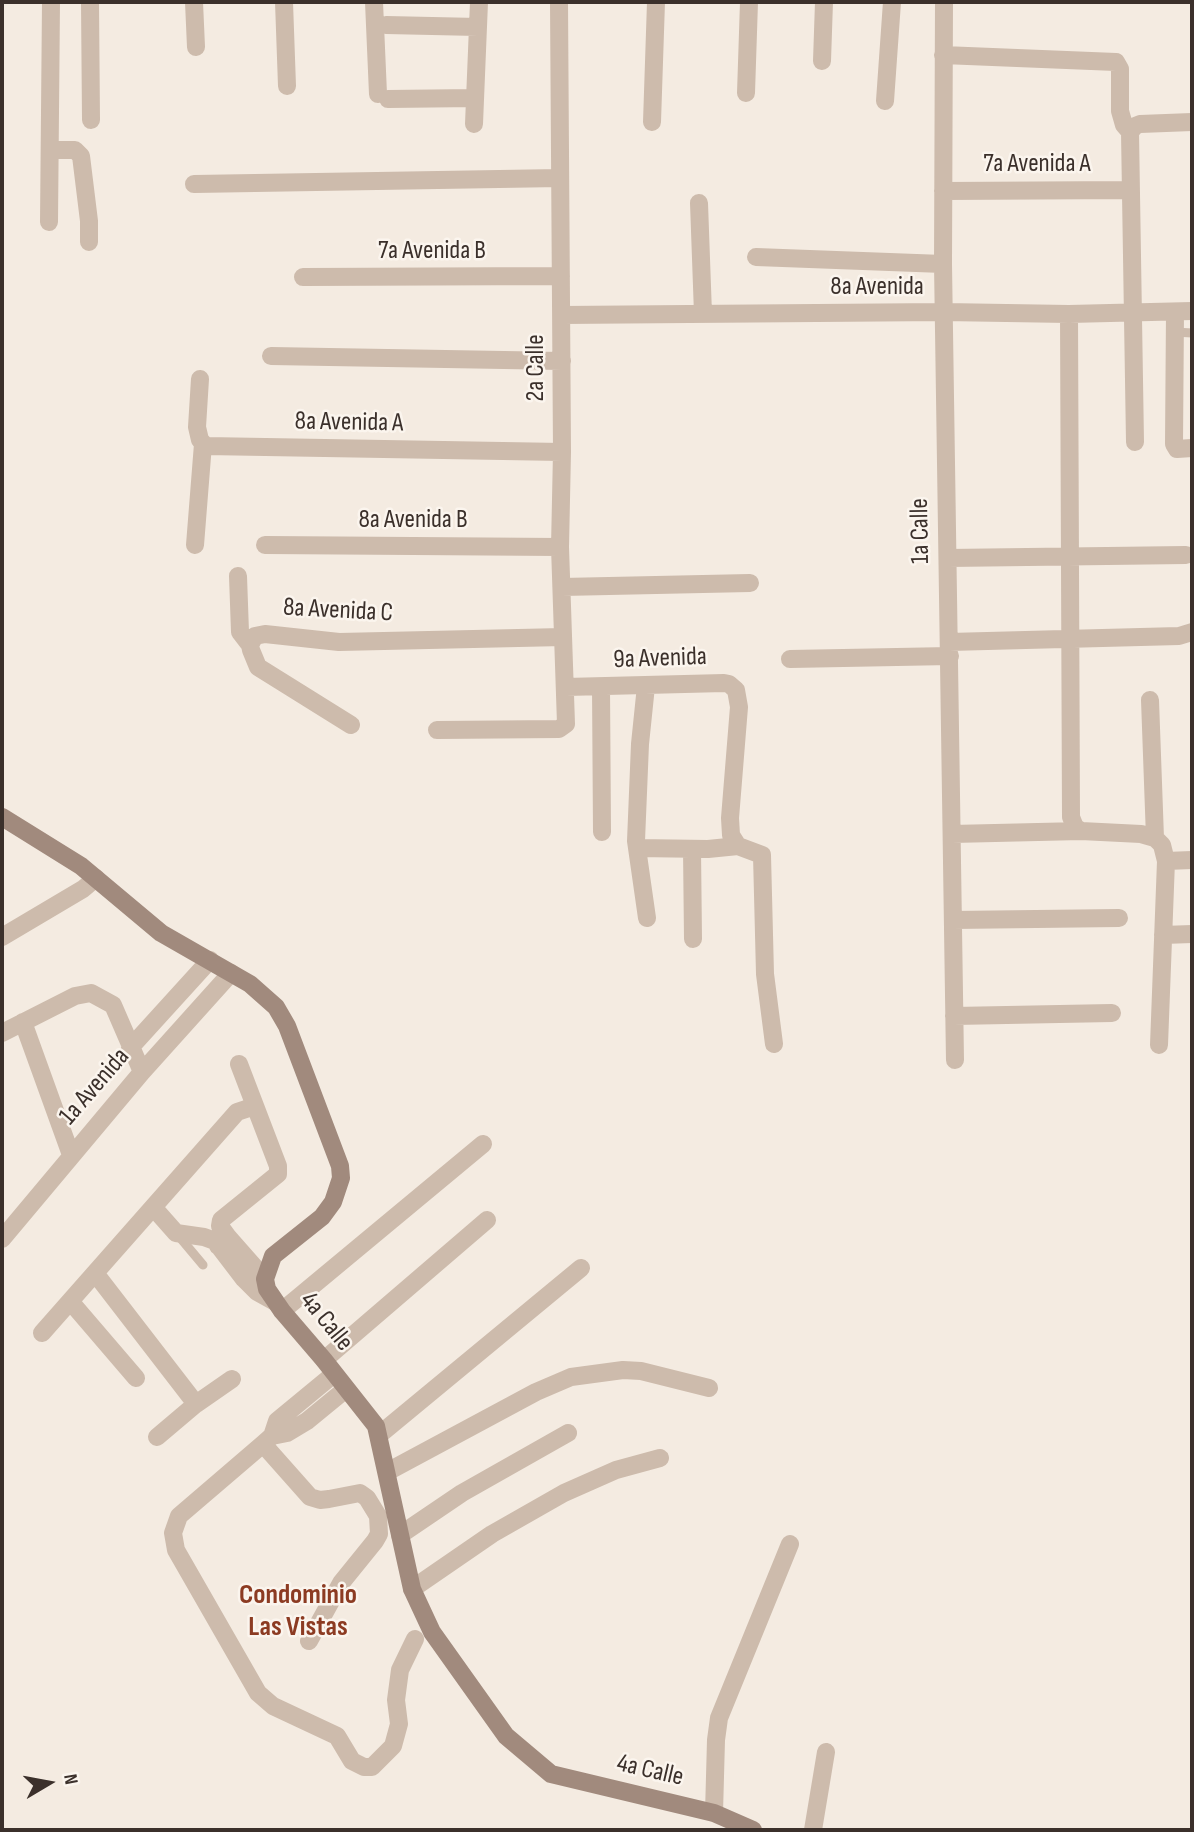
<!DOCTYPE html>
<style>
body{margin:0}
#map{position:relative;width:1194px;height:1832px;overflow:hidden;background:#f4ebe1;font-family:"Sofia Sans Condensed",sans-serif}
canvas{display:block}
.frame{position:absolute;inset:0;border:4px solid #3b302b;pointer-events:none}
.north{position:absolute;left:14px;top:1748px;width:70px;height:70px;-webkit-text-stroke:5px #fbf5ee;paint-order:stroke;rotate:80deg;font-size:19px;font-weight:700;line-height:28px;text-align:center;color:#3b302b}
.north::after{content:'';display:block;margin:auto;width:24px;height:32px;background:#3b302b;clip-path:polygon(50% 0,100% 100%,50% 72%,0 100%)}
</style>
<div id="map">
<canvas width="1194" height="1832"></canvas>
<div class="frame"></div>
<div class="north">N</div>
</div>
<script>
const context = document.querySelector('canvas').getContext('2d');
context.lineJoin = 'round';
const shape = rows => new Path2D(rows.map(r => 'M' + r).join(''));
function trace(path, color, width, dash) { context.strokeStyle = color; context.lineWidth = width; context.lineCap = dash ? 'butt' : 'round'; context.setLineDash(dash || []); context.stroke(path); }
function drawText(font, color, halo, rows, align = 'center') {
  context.font = font + ' "Sofia Sans Condensed",sans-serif'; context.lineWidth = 5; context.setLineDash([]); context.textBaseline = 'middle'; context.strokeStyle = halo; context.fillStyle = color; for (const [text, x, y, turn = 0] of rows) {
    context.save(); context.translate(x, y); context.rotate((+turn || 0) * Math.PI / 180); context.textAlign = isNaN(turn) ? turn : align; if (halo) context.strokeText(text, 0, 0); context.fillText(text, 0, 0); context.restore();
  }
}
trace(shape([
 [1175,332,1192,333],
 [177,1234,203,1265]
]), '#cdbbac', 9);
trace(shape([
 [90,2,91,120],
 [194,2,196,47],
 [284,2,287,86],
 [374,2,378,94],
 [944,2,943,264,955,1060],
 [386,25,478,27],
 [943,55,1116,62,1120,69,1120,111,1124,125,1130,132],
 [822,61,824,2],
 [746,93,749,2],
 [388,99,475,98],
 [885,101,892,2],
 [652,122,656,2],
 [474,124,479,2],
 [50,150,75,150,81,156,89,221,89,242],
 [194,184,560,178],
 [943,191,1131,190],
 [699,203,703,314],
 [49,222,51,2],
 [756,257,943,264],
 [303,277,561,276],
 [1175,312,1174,444,1177,449,1192,448],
 [1069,314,1071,817,1075,827,1081,831,1141,834,1155,838,1162,845,1166,861,1159,1045],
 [562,315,944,312,1069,314,1192,311],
 [271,356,562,361],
 [200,379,197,427,200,440,206,446,562,452],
 [1135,442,1130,132,1135,126,1140,124,1192,122],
 [195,545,203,444],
 [265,545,560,547],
 [948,558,1186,555],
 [238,576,240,632,250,645],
 [562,587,750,583],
 [949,642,1179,636,1192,632],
 [790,659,950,656],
 [646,686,640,744,636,841,647,918],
 [566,687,724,683,729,684,736,690,739,707,730,818,731,835,738,846,762,855,765,974,774,1044],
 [601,687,602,832],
 [1150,700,1155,838],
 [351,725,258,667,251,650,250,645,255,636,265,634,339,642,563,637],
 [437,730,559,729,566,724,560,547,562,452,559,2],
 [952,834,1081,831],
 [637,848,708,849,738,846],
 [692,849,693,939],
 [1166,861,1192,860],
 [953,920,1119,918],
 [1163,935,1192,934],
 [2,937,83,889,96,878],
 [954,1016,1112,1013],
 [23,1022,71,1155],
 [2,1033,75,996,91,993,113,1005,142,1072],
 [130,1048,210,960],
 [153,1207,176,1233,204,1237,215,1241,244,1279,257,1292,275,1302],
 [228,1237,265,1279],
 [2,1239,142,1072,231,973],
 [218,1246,228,1237,220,1226,221,1220,278,1174,278,1166,239,1064],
 [95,1273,196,1404,232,1379],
 [70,1301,136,1378],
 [282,1311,483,1144],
 [42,1333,237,1112,255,1106],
 [324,1360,487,1220],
 [334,1374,277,1421,272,1436,263,1444,179,1516,173,1533,176,1550,258,1693,273,1706,337,1736,352,1761,364,1767,372,1767,393,1746,399,1724,396,1700,400,1670,415,1639],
 [379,1435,581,1268],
 [272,1436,287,1433,307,1421,346,1389],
 [157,1437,196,1404],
 [263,1444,310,1497,320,1500,329,1499,360,1493,367,1498,378,1516,379,1534,375,1541,341,1583,309,1641],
 [387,1472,536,1392,571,1377,623,1370,641,1371,709,1388],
 [400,1535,462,1493,568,1433],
 [412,1589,492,1534,564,1493,616,1470,660,1458],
 [714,1813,716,1740,719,1718,790,1544],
 [813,1830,826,1752]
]), '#cdbbac', 18);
trace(shape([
 [2,817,81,866,161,933,250,984,276,1007,287,1026,340,1166,341,1178,333,1202,322,1217,273,1256,265,1279,267,1289,282,1311,324,1360,376,1426,412,1589,432,1632,506,1736,551,1774,714,1813,753,1830]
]), '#a18a7d', 18);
drawText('26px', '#3b302b', '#fbf5ee', [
 ["7a Avenida A",1037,164],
 ["7a Avenida B",432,251],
 ["8a Avenida",877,287],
 ["2a Calle",536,368,-90],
 ["8a Avenida A",349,423,1],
 ["8a Avenida B",413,520],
 ["1a Calle",921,531,-91],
 ["8a Avenida C",338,611,3],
 ["9a Avenida",660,659,-2],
 ["1a Avenida",95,1087,-49],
 ["4a Calle",326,1322,51],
 ["4a Calle",650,1771,13]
]);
drawText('bold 28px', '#8c3b22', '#fbf5ee', [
 ["Condominio",298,1596],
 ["Las Vistas",298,1628]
]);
</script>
